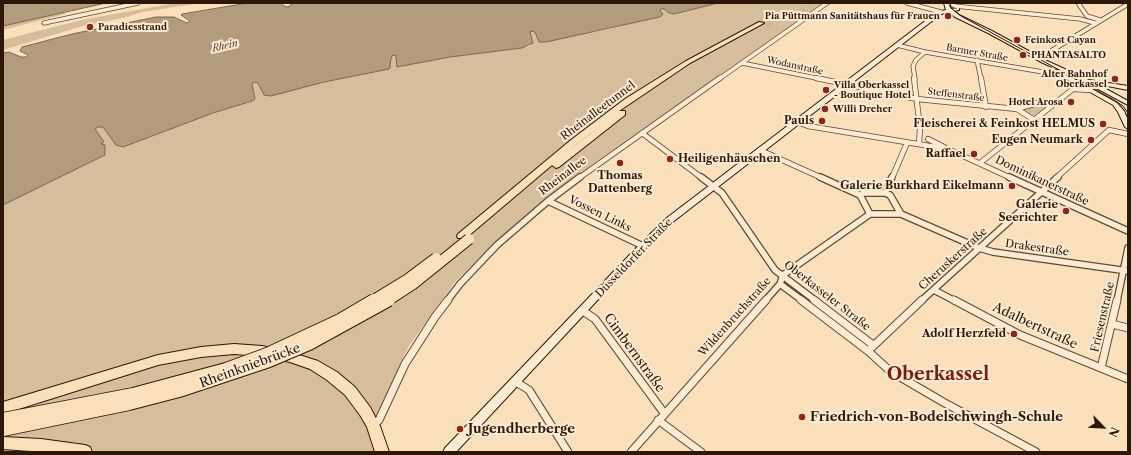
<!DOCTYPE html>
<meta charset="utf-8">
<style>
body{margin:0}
#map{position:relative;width:1131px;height:455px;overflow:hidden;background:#f9e0bb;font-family:"Libre Caslon Text",serif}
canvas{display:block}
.frame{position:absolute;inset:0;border:4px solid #2c1808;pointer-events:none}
.north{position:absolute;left:1083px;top:407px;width:40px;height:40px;-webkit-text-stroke:3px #fbebd3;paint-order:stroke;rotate:114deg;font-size:11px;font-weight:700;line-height:16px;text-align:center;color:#2c1808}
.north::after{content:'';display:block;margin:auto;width:14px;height:18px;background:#2c1808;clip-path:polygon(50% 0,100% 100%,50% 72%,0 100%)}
</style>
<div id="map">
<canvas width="1131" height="455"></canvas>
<div class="frame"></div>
<div class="north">N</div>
</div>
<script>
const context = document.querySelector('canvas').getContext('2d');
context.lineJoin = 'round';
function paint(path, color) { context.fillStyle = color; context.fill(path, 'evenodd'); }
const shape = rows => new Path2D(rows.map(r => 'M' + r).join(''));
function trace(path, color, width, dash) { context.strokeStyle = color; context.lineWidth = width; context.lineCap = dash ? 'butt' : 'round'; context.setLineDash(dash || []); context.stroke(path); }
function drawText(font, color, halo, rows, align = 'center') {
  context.font = font + ' "Libre Caslon Text",serif'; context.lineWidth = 4; context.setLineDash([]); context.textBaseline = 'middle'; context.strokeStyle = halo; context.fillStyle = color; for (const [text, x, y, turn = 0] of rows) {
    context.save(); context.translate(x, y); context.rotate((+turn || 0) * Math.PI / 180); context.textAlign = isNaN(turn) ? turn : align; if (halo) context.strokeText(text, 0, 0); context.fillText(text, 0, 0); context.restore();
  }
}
paint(shape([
 [175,3,201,3,142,12,127,17,83,26,3,50,3,40,26,34,82,20],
 [718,3,825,3,595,163,494,243,455,282,408,347,369,433,376,452,3,452,3,205,105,155,102,145,101,144,103,142,95,129,96,127,103,127,123,147,213,113,252,101,255,97,252,84,255,82,258,83,264,95,271,96,324,82,389,69,390,68,391,57,392,56,395,55,397,57,397,67,450,57,522,48,530,46,530,32,531,31,535,32,536,34,596,32,660,17,662,13,660,9,664,9,669,13,674,14],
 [65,12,65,14,3,30,3,26],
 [1044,102,1051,104,1033,117,1021,110]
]), '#d6be9d');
const water = shape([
 [3,3,106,3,3,26,3,3],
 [248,3,281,3,284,6,288,7,291,5,290,3,718,3,674,14,669,13,664,9,661,9,660,11,663,14,660,17,546,42,539,42,535,32,531,31,530,32,533,43,522,48,450,57,397,67,396,57,395,55,392,56,391,57,390,68,389,69,324,82,271,96,264,95,258,83,255,82,252,84,255,99,252,101,213,113,123,147,116,145,103,127,98,127,95,129,104,142,101,144,105,145,105,155,3,205,3,53,9,52,21,57,26,57,28,55,20,51,22,47,72,34,156,17,174,17,187,23,190,21,181,15,182,14,248,3]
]);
paint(water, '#b39c7e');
trace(water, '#7d674f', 1);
trace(shape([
 [767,25,815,3]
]), '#d0b897', 6, [6, 3]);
const streetFar3 = shape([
 [907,3,941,12],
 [950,3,955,6,1080,19,1095,23],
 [1078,3,1087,16,1100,20],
 [44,23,138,3],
 [897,45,925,52,1043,72,1053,71,1053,69],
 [1034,56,1046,54,1128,4],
 [977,60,981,79],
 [742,63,821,79],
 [719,79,827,3],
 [915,79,913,66,916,60,925,52]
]);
const streetFar2 = shape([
 [816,78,917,99,1017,109,1034,120],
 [914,78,920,128,919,144],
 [981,78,986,107],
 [1074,89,1090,90],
 [1017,109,1044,101,1055,104],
 [797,122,808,126,948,149,1011,178],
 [642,133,702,178],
 [928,139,944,147],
 [760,150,822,178],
 [980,163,1078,85,1077,83],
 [579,178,720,78],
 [892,178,907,143],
 [1056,178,1109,130,1128,134]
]);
const streetFar1 = shape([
 [701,177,722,193,775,270,816,301],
 [820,177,860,195],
 [1009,177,1128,231],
 [863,193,885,193,890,195,901,214,870,214,860,195,863,193],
 [885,193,892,177],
 [548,201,643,246],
 [901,214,979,248,993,252,1128,271],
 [780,284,803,301],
 [934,290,955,301],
 [447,301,460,284,497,245,548,201,580,177],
 [765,301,780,284,783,275,870,214],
 [921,301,1058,177],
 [1117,301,1128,248]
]);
const street = shape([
 [801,300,868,351,890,371,943,402,1036,452],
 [814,300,873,345],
 [954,300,1020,335,1128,379],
 [583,311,595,319,664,413],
 [1112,324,1128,328],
 [868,351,922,300],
 [1101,368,1117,300],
 [516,382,529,390,568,452],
 [658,420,701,452],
 [373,426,379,420,405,364,435,317,448,300],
 [631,452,766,300]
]);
const secondary = shape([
 [944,3,948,3,951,9,959,8,959,10,954,11,959,15,992,31,1047,61,1089,80,1128,86,1128,90,1097,84,1128,101,1128,105,1083,81,1043,63,988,33,955,17,949,12,941,14,674,221,646,248,456,452,443,452,445,448,640,244,668,217,937,12,946,10,944,3],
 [1067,75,1117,103,1124,111,1128,120,1128,129,1125,127,1118,112,1113,105,1065,78,1064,77,1067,75]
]);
const highway = shape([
 [759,22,764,23,690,63,631,103,619,111,625,111,625,115,559,167,556,168,552,165,466,238,458,238,457,236,458,234,571,140,625,99,686,61,759,22],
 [612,117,569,150,577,144,612,117],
 [234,344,262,346,290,352,318,361,337,372,355,387,370,407,380,426,389,452,375,452,367,427,360,415,345,395,327,380,310,369,290,362,262,356,234,354,201,357,158,365,3,414,3,402,158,355,201,347,234,344],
 [3,437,41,439,85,445,90,447,92,452,44,452,3,449,3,437]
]);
trace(streetFar3, '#5f4a35', 5);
trace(streetFar2, '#5f4a35', 6);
trace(streetFar1, '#5f4a35', 8);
trace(street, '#5f4a35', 9);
trace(secondary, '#2c1808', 2);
trace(highway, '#2c1808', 2);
trace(streetFar3, '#fbebd3', 3.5);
trace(streetFar2, '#fbebd3', 4.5);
trace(streetFar1, '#fbebd3', 5.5);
trace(street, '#fbebd3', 7);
paint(secondary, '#fbebd3');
paint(highway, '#f9e0bb');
trace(shape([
 [950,3,951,8,961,16,1114,100,1123,106,1128,113]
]), '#2c1808', 1);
const highwayBridgeFar1 = shape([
 [372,301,408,279,436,258],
 [387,301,413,284,469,239]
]);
const highwayBridge = shape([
 [3,419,133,394,226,369,267,354,340,320,374,300],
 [3,430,129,404,179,391,269,361,309,344,389,300]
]);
trace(highwayBridgeFar1, '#2c1808', 12, []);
trace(highwayBridge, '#2c1808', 14, []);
trace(highwayBridgeFar1, '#f9e0bb', 10);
trace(highwayBridge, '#f9e0bb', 12);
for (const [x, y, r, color] of [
 [948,16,4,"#8f2418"],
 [90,27,4,"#8f2418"],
 [1017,40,4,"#8f2418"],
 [1023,55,4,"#8f2418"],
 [1115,79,4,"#8f2418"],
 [826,90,4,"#8f2418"],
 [1071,102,4,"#8f2418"],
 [825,109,4,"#8f2418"],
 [822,121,4,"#8f2418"],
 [1103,124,4,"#8f2418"],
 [1091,140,4,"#8f2418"],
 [974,154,4,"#8f2418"],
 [670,159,4,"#8f2418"],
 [620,163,4,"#8f2418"],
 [1012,186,4,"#8f2418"],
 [1066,211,4,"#8f2418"],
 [1014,334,4,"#8f2418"],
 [802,417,4,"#8f2418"],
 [460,429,4,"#8f2418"]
]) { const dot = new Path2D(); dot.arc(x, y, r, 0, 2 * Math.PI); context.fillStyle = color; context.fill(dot); trace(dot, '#fbebd3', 1.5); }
drawText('bold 9px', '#2c1808', '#fbebd3', [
 ["Pia Püttmann Sanitätshaus für Frauen",940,16,"right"],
 ["Paradiesstrand",98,27],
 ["Feinkost Cayan",1025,40],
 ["PHANTASALTO",1031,55],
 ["Alter Bahnhof",1107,74,"right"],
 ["Oberkassel",1107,84,"right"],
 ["Villa Oberkassel",834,85],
 ["- Boutique Hotel",834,95],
 ["Hotel Arosa",1063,102,"right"],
 ["Willi Dreher",833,109]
], 'left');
drawText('9px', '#2c1808', '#fbebd3', [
 ["Barmer Straße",977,53,10],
 ["Wodanstraße",795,66,12],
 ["Steffenstraße",956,95,7]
]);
drawText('italic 10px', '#624d37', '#fbebd3', [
 ["Rhein",225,46,-13]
]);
drawText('11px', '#2c1808', '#fbebd3', [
 ["Rheinalleetunnel",598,111,-37],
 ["Rheinallee",563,176,-37],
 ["Dominikanerstraße",1042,181,25],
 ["Vossen Links",600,214,26],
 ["Drakestraße",1037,248,8],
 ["Düsseldorfer Straße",634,258,-46],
 ["Cheruskerstraße",953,259,-42],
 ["Oberkasseler Straße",827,296,38],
 ["Wildenbruchstraße",735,317,-48],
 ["Friesenstraße",1103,317,-77]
]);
drawText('bold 11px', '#2c1808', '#fbebd3', [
 ["Pauls",814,121],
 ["Fleischerei & Feinkost HELMUS",1095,124],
 ["Eugen Neumark",1083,140],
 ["Raffael",966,154],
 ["Heiligenhäuschen",678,159,"left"],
 ["Thomas",620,176,"center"],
 ["Dattenberg",620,189,"center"],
 ["Galerie Burkhard Eikelmann",1004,186],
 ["Galerie",1058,205],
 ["Seerichter",1058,218],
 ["Adolf Herzfeld",1006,334]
], 'right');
drawText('13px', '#2c1808', '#fbebd3', [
 ["Adalbertstraße",1035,326,25],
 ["Cimbernstraße",634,353,54],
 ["Rheinkniebrücke",250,366,-20]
]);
drawText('bold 13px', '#2c1808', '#fbebd3', [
 ["Friedrich-von-Bodelschwingh-Schule",810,417],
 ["Jugendherberge",468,429]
], 'left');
drawText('bold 18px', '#7a1f14', '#fbebd3', [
 ["Oberkassel",938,375]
]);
</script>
